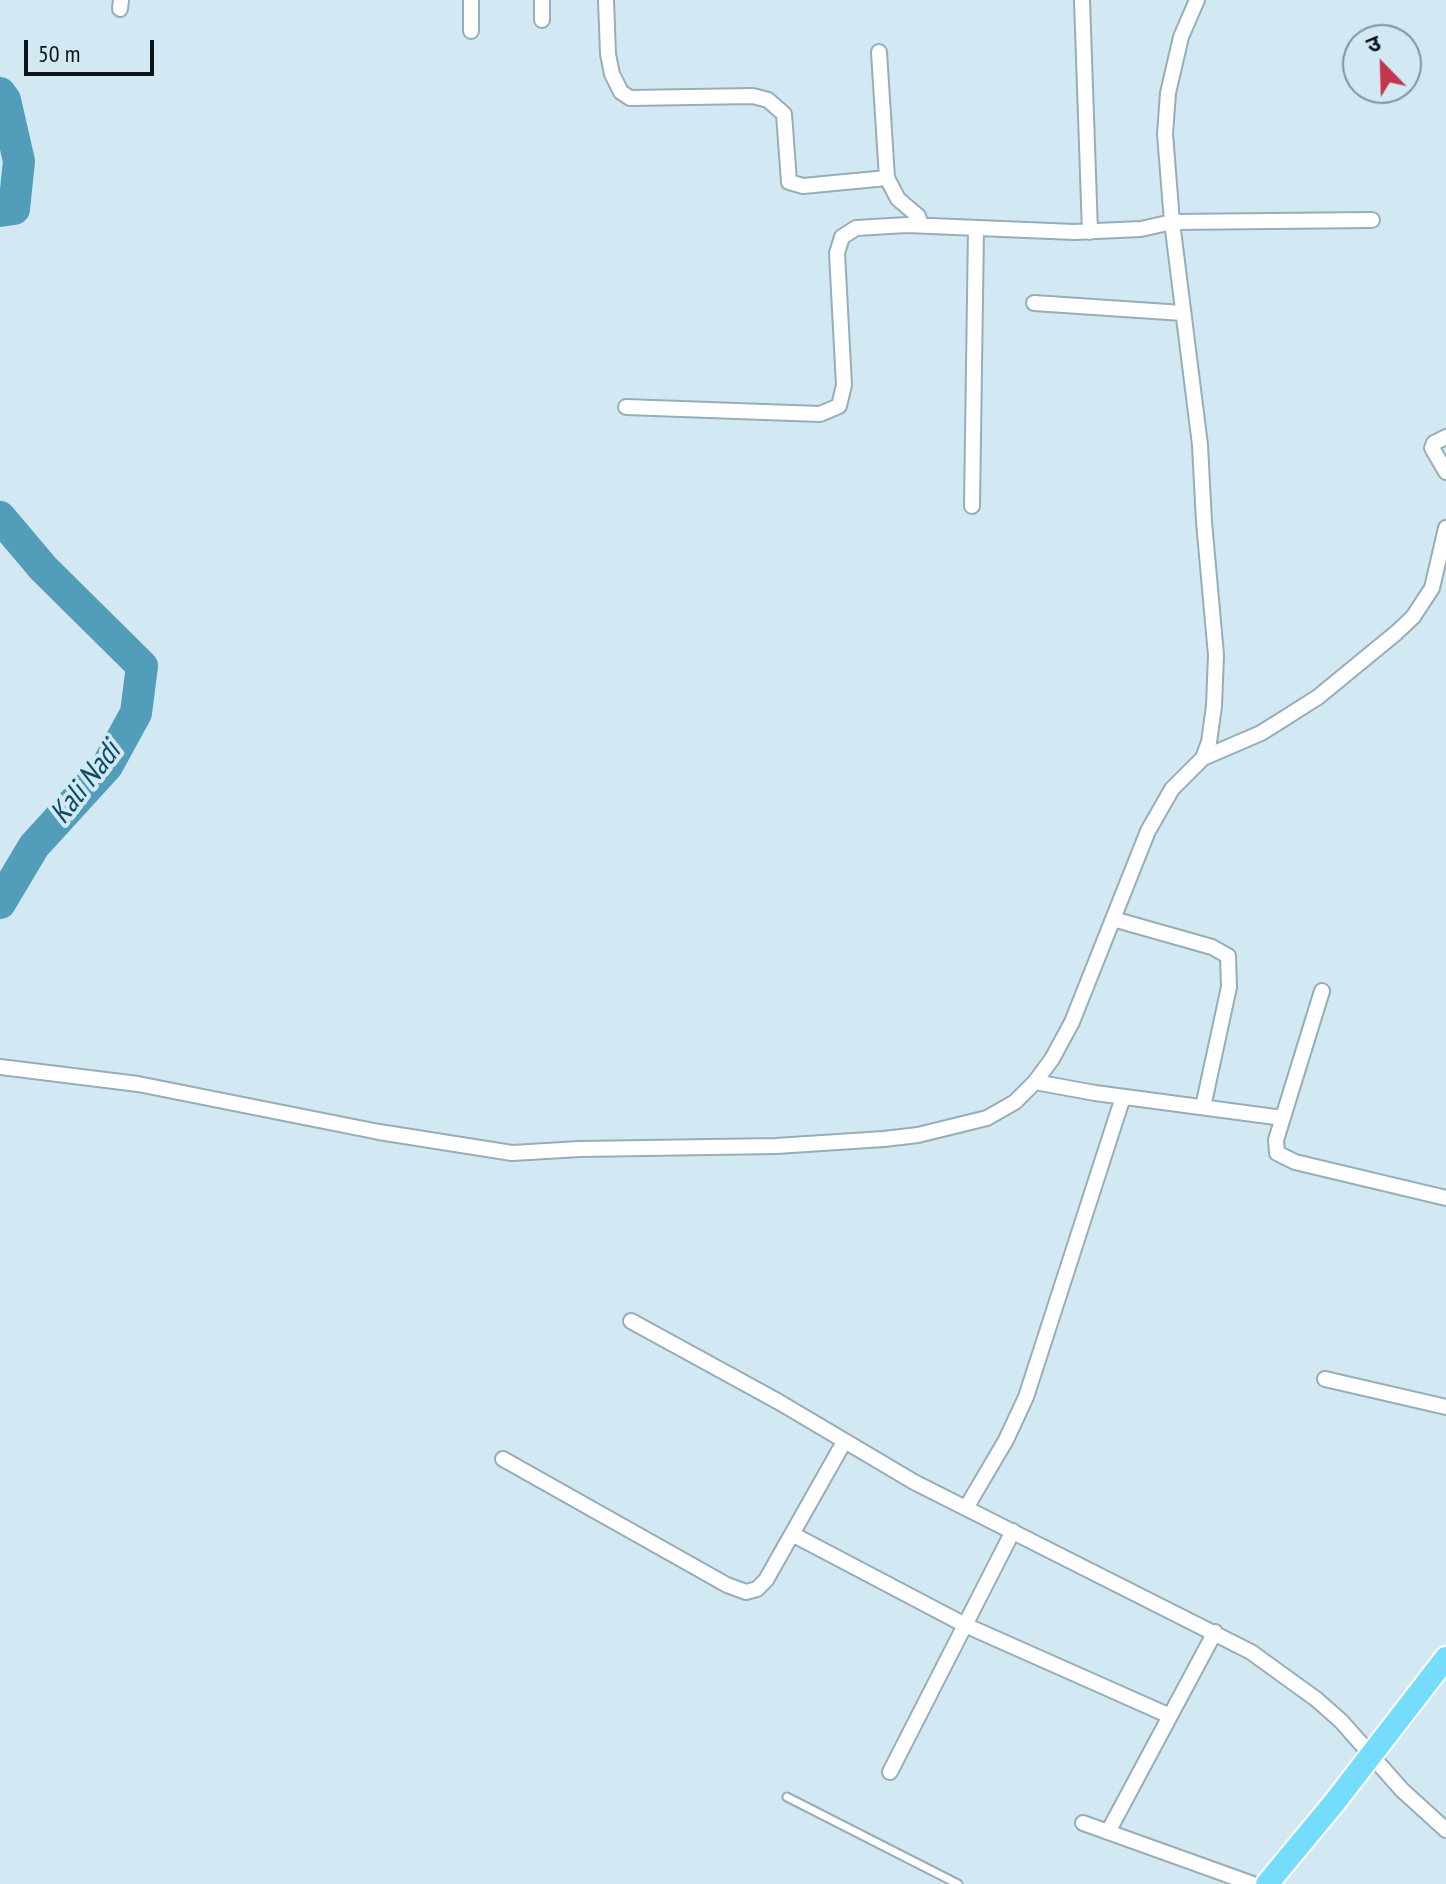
<!DOCTYPE html>
<meta charset="utf-8">
<style>
body{margin:0}
#map{position:relative;width:1446px;height:1884px;overflow:hidden;background:#d2e8f2;font-family:"PT Sans Narrow","Noto Sans Devanagari",sans-serif}
canvas{display:block}
.north{position:absolute;left:1342px;top:24px;width:80px;height:80px;box-sizing:border-box;background:#d2e8f2;border:2px solid #83939a;border-radius:50%;rotate:337deg;font-size:22px;font-weight:700;line-height:32px;text-align:center;color:#0c1417}
.north::after{content:'';display:block;margin:auto;width:28px;height:36px;background:#c6354e;clip-path:polygon(50% 0,100% 100%,50% 72%,0 100%)}
.scale{position:absolute;left:24px;top:40px;width:130px;height:36px;box-sizing:border-box;border:4px solid #0c1417;border-top:0;padding-left:10px;font-size:24px;line-height:28px;white-space:nowrap;color:#0c1417;-webkit-text-stroke:6px #d2e8f2;paint-order:stroke}
</style>
<div id="map">
<canvas width="1446" height="1884"></canvas>
<div class="north">उ</div>
<div class="scale">50 m</div>
</div>
<script>
const context = document.querySelector('canvas').getContext('2d');
context.lineJoin = 'round';
const shape = rows => new Path2D(rows.map(r => 'M' + r).join(''));
function trace(path, color, width, dash) { context.strokeStyle = color; context.lineWidth = width; context.lineCap = dash ? 'butt' : 'round'; context.setLineDash(dash || []); context.stroke(path); }
function drawText(font, color, halo, rows, align = 'center') {
  context.font = font + ' "PT Sans Narrow",sans-serif'; context.lineWidth = 8; context.setLineDash([]); context.textBaseline = 'middle'; context.strokeStyle = halo; context.fillStyle = color; for (const [text, x, y, turn = 0] of rows) {
    context.save(); context.translate(x, y); context.rotate((+turn || 0) * Math.PI / 180); context.textAlign = isNaN(turn) ? turn : align; if (halo) context.strokeText(text, 0, 0); context.fillText(text, 0, 0); context.restore();
  }
}
trace(shape([
 [0,93,5,100,19,161,14,209,0,211],
 [0,517,43,568,142,666,136,713,107,766,34,846,0,903]
]), '#529dba', 32);
const service = shape([
 [787,1797,958,1884]
]);
const minor = shape([
 [606,0,608,54,612,74,621,92,630,98,753,96,768,100,784,114,789,182,803,186,887,178],
 [1082,0,1090,232],
 [120,9,121,0],
 [542,20,542,0],
 [471,31,471,0],
 [879,52,887,178,898,199,918,216,921,225],
 [1034,303,1183,313],
 [626,407,820,414,839,406,844,385,837,253,842,237,856,228,907,225,1074,232,1141,229,1172,222,1372,220],
 [1446,437,1434,443,1432,448,1446,472],
 [972,506,976,228],
 [1203,758,1261,733,1285,718,1318,697,1396,633,1413,617,1432,588,1446,528],
 [1113,919,1212,947,1228,956,1229,987,1203,1107],
 [1322,991,1276,1140,1277,1153,1295,1162,1446,1198],
 [0,1067,138,1084,379,1132,512,1153,580,1149,776,1146,884,1139,918,1135,987,1118,1015,1102,1035,1082,1052,1059,1072,1022,1148,831,1172,789,1203,758,1209,742,1214,706,1216,655,1204,522,1200,445,1172,222,1165,134,1168,93,1181,37,1197,0],
 [1035,1082,1095,1093,1283,1118],
 [631,1321,779,1402,914,1482,1251,1652,1316,1699,1341,1721,1402,1790,1446,1830],
 [1325,1379,1446,1407],
 [503,1459,727,1585,746,1592,757,1589,766,1580,844,1442],
 [966,1508,1006,1440,1026,1397,1123,1097],
 [792,1534,965,1625,1170,1716],
 [890,1772,1013,1531],
 [1083,1823,1253,1884],
 [1108,1832,1215,1632]
]);
const primary = shape([
 [1267,1884,1334,1803,1446,1658]
]);
trace(service, '#98adb7', 11);
trace(minor, '#98adb7', 18);
trace(primary, '#fff', 26);
trace(service, '#fff', 7);
trace(minor, '#fff', 14);
trace(primary, '#76dcfb', 22);
drawText('italic 30px', '#0a4c61', '#d2e8f2', [
 ["Kali Nadi",86,783,-52]
]);
</script>
